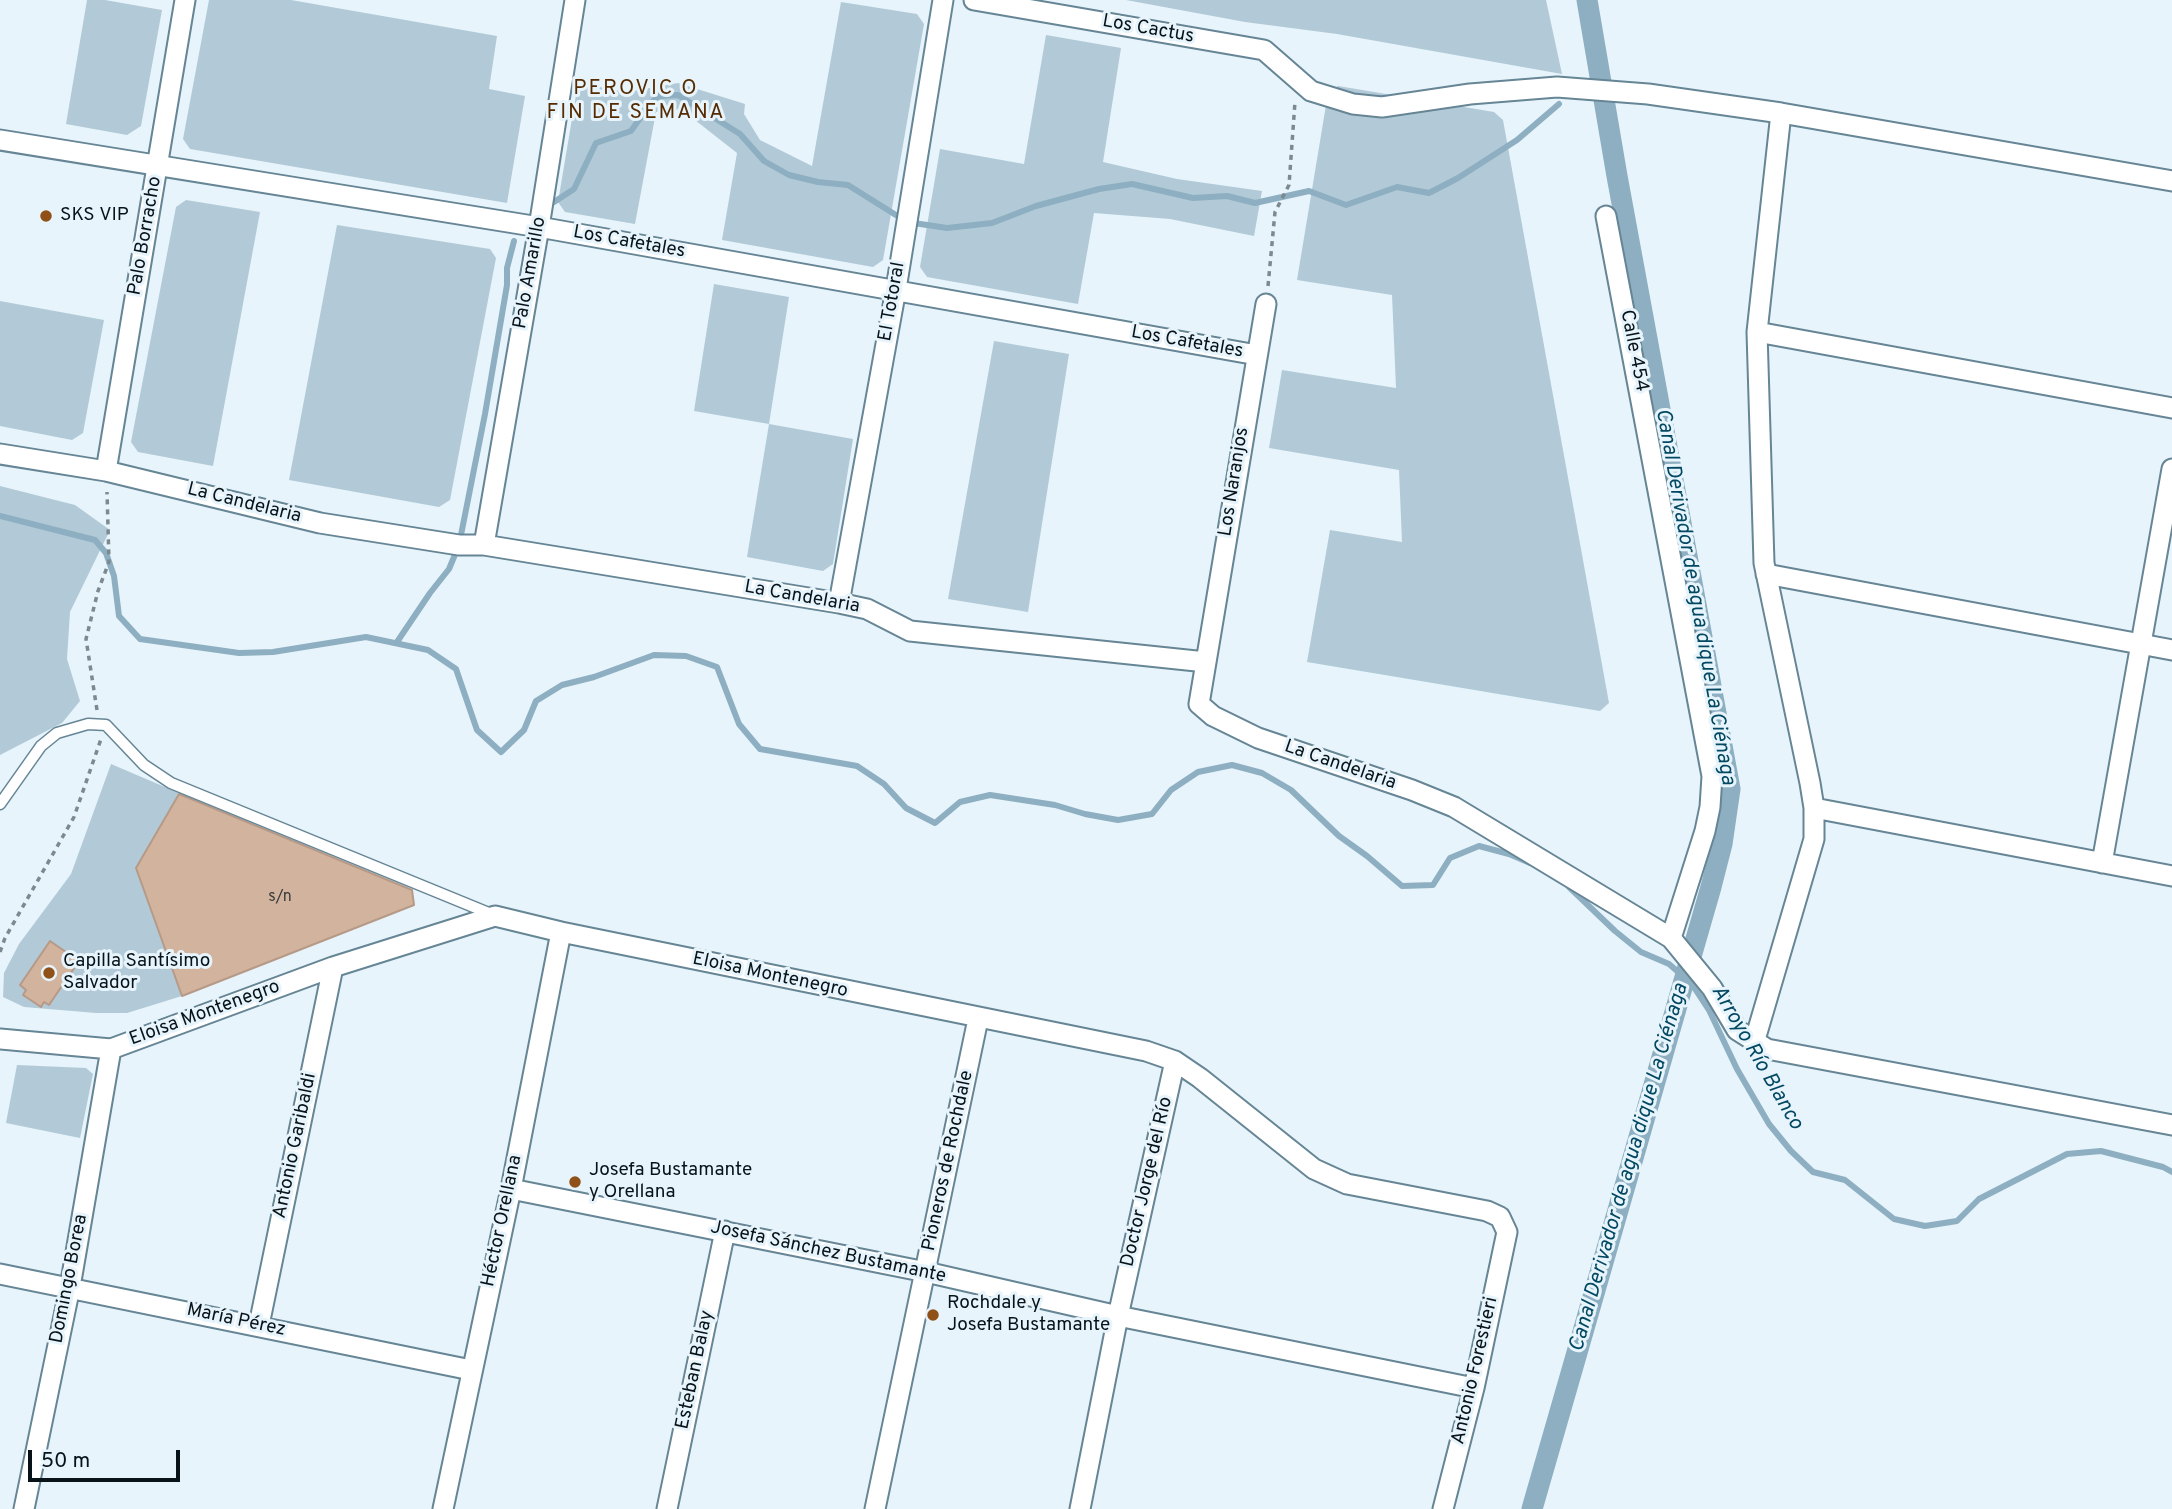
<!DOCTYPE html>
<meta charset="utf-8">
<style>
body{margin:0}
#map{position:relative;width:2172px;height:1509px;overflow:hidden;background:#e7f4fb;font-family:Overpass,sans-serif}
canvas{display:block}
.scale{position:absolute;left:28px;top:1450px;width:152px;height:32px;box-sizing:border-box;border:4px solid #071319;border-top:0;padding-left:9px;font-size:21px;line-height:24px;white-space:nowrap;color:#071319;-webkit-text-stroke:5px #e7f4fb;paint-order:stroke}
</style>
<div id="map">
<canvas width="2172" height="1509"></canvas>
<div class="scale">50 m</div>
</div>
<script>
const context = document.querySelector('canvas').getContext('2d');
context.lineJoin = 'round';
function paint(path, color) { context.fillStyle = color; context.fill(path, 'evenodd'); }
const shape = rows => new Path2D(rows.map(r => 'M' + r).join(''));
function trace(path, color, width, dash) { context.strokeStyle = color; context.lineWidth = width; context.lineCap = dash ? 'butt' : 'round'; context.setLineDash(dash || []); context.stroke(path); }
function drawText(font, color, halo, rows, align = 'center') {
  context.font = font + ' Overpass,sans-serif'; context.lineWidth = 6; context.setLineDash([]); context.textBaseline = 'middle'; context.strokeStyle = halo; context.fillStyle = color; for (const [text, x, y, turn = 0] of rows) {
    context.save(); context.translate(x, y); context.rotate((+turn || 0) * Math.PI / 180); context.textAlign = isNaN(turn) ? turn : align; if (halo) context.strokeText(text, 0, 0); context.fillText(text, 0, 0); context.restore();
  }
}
paint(shape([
 [87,0,105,0,162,10,141,126,127,135,66,124],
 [209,0,291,0,497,36,489,89,525,96,507,203,190,149,183,139],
 [1126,0,1546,0,1562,74,1337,34,1245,22],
 [841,2,917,14,924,24,883,260,873,267,722,240,737,153,681,109,656,112,635,224,565,212,558,202,578,83,627,92,678,83,745,104,744,114,760,140,812,166],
 [1046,35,1121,48,1103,162,1177,179,1262,191,1254,236,1170,219,1094,213,1078,304,927,277,920,267,940,149,1024,164],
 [1338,86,1494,112,1503,120,1609,703,1600,711,1307,662,1330,530,1402,542,1399,470,1269,448,1282,370,1396,388,1392,295,1297,280,1328,93],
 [186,200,260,212,213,466,138,452,131,442,176,207],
 [337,225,490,249,496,258,450,500,439,507,289,480],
 [714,284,789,297,769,424,853,439,833,564,823,571,747,557,769,424,694,411],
 [0,301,104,320,83,433,72,440,0,426],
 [994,341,1069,354,1028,612,948,599],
 [0,486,75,505,110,530,70,612,67,659,80,701,62,723,0,755],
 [111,764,179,793,136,868,182,996,127,1013,96,1013,24,1007,3,997,4,973,19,944,71,874],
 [17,1065,86,1068,93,1074,80,1138,6,1123]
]), '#b2cad7');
trace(shape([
 [554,202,574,189,596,143,631,131,650,104,659,96,678,95,740,134,764,161,789,175,818,182,848,185,907,222,947,228,992,223,1036,206,1099,189,1132,184,1193,198,1227,196,1255,203,1309,191,1346,205,1397,187,1429,193,1458,178,1517,140,1559,104],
 [0,516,95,540,106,553,114,576,119,616,140,639,239,653,273,652,366,637,428,650,456,669,477,730,501,752,524,730,536,701,562,685,594,677,654,655,686,656,717,667,739,724,760,749,857,766,884,784,906,808,935,823,960,802,990,795,1055,805,1085,814,1118,820,1152,814,1171,790,1198,772,1232,765,1262,773,1291,790,1339,836,1367,856,1402,886,1433,885,1450,858,1479,846,1509,854,1530,863],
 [397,642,430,593,449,569,459,545,485,414,507,285,507,268,514,241],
 [1569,887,1615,931,1641,952,1669,964,1692,984,1709,1010,1737,1069,1769,1124,1791,1151,1813,1172,1845,1180,1894,1219,1925,1226,1957,1221,1979,1199,2067,1154,2101,1151,2163,1167,2172,1172]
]), '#8dafc1', 6);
trace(shape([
 [1532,1509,1711,887,1722,844,1730,789,1617,176,1587,0]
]), '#8dafc1', 21);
const building = shape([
 [179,794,412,890,414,905,182,996,136,868,179,794],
 [50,941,79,961,49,1005,44,1002,41,1007,23,995,26,990,20,985,50,941]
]);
paint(building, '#d1b39e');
trace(building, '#b69a87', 2);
const lane = shape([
 [0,804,41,746,57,733,88,724,106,725,144,765,171,783,491,914]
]);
const street = shape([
 [974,0,1264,50,1311,91,1353,104,1382,107,1470,94,1557,87,1648,94,1781,113,2172,181],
 [0,140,539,227,1257,355],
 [1606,216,1712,776,1710,807,1705,831,1671,938],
 [1266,304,1199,704,1213,716,1258,738,1412,790,1454,807,1671,938,1712,988,1737,1030,1767,1049,2172,1125],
 [1757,332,2172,408],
 [0,454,106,471,320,523,459,545,484,545,839,603,867,609,910,631,1206,662],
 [106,471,185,0],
 [484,545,539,227,575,0],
 [1766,574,2172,650],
 [839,603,896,289,943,0],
 [1814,808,2172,876],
 [2102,863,2172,469],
 [0,1039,111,1049,333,967,495,916,561,932,1146,1051,1175,1061,1200,1078,1314,1169,1347,1184,1487,1211,1500,1217,1507,1232,1474,1388,1443,1509],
 [1754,1043,1814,839,1814,808,1810,783,1764,563,1757,332,1781,113],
 [511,1189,926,1272,1118,1316,1474,1388],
 [0,1274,471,1370],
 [259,1325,333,967],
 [24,1509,70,1287,111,1049],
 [443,1509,511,1189,561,932],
 [667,1509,725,1231],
 [875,1509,978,1019],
 [1080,1509,1118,1316,1175,1061]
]);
trace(lane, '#668595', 13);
trace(street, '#668595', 23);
trace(shape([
 [1268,286,1275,212,1289,185,1295,102],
 [97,710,86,639,98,591,109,562,107,492],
 [0,952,5,938,74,817,101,739]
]), '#7d8990', 3.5, [5, 5]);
trace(lane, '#fff', 10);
trace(street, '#fff', 19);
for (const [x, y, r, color] of [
 [46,216,7,"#905119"],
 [49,973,7,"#905119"],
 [575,1182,7,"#905119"],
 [933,1315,7,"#905119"]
]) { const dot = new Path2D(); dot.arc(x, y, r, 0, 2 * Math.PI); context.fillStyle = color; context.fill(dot); trace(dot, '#e7f4fb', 2.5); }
drawText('16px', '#3a3b3a', null, [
 ["s/n",280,898]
]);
drawText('19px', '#071319', '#e7f4fb', [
 ["Los Cactus",1148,30,10],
 ["Palo Borracho",146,236,-80],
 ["Los Cafetales",629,243,10],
 ["Palo Amarillo",531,273,-80],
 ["El Totoral",893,302,-80],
 ["Los Cafetales",1187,343,10],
 ["Calle 454",1633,351,79],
 ["Los Naranjos",1235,482,-81],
 ["La Candelaria",244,504,14],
 ["La Candelaria",802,598,10],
 ["La Candelaria",1340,766,19],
 ["Eloisa Montenegro",770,976,12],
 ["Eloisa Montenegro",205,1014,-20],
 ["Antonio Garibaldi",296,1146,-78],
 ["Pioneros de Rochdale",949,1161,-78],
 ["Doctor Jorge del Río",1148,1182,-77],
 ["Héctor Orellana",503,1221,-78],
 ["Josefa Sánchez Bustamante",828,1253,12],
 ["Domingo Borea",70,1279,-79],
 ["María Pérez",236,1321,12],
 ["Esteban Balay",696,1370,-78],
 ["Antonio Forestieri",1476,1371,-77]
]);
drawText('19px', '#071319', '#e7f4fb', [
 ["SKS VIP",60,216],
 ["Capilla Santísimo",63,962],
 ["Salvador",63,984],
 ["Josefa Bustamante",589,1171],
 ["y Orellana",589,1193],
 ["Rochdale y",947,1304],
 ["Josefa Bustamante",947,1326]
], 'left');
context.letterSpacing = '2px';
drawText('21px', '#562b02', '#e7f4fb', [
 ["PEROVIC O",636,90],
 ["FIN DE SEMANA",636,114]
]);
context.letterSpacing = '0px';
drawText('italic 21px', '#034862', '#e7f4fb', [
 ["Canal Derivador de agua dique La Ciénaga",1694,597,80],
 ["Arroyo Río Blanco",1756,1058,60],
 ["Canal Derivador de agua dique La Ciénaga",1630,1168,-74]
]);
</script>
